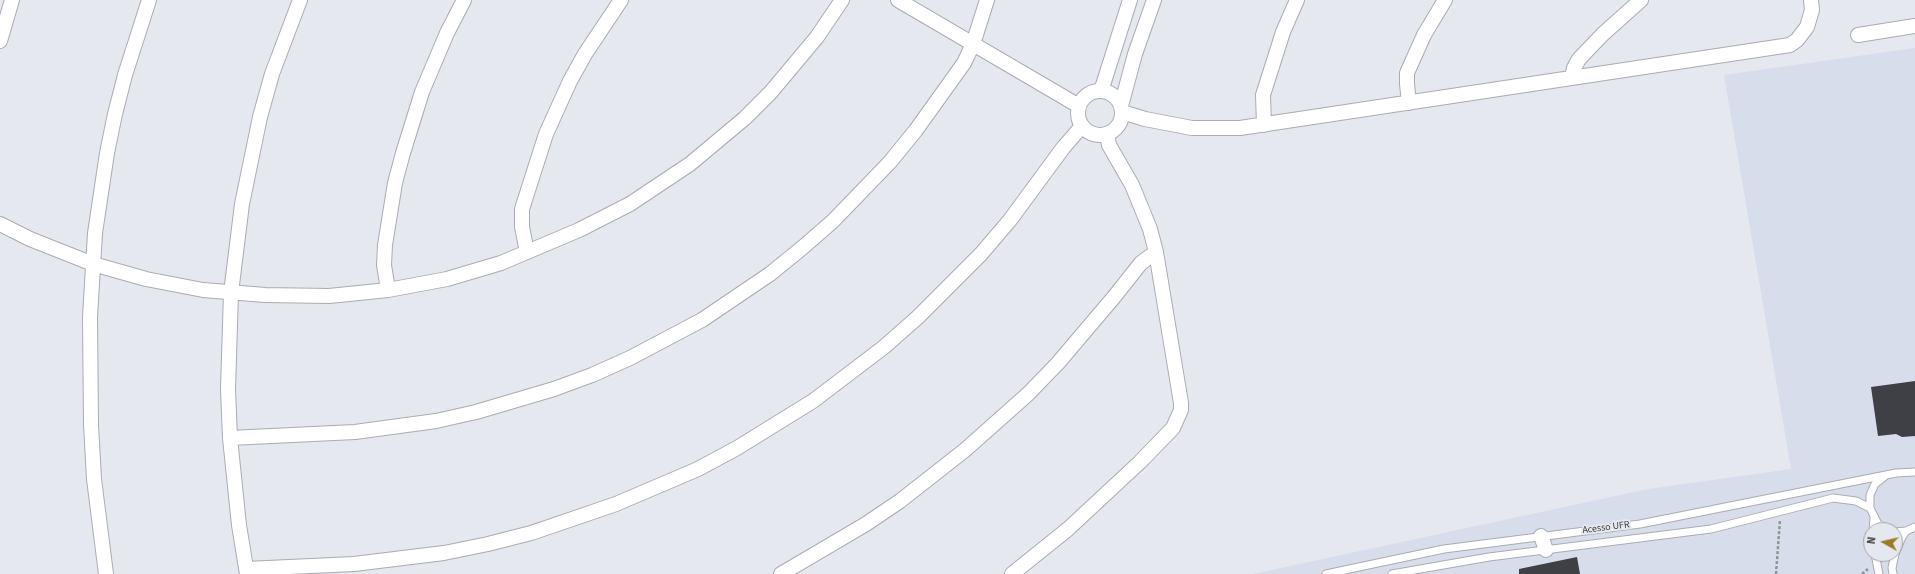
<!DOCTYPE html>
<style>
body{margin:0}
#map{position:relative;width:1915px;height:574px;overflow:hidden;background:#e5e8ee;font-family:"Source Sans 3",sans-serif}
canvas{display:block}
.north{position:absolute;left:1863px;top:522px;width:40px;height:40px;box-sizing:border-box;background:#e5e8ee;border:1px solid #a1a4a8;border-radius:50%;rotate:278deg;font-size:11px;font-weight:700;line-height:16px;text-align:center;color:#3c3d3f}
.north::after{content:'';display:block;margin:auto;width:14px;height:18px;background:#9c7924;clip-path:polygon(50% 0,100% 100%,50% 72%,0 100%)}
</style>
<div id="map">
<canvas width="1915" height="574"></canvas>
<div class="north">N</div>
</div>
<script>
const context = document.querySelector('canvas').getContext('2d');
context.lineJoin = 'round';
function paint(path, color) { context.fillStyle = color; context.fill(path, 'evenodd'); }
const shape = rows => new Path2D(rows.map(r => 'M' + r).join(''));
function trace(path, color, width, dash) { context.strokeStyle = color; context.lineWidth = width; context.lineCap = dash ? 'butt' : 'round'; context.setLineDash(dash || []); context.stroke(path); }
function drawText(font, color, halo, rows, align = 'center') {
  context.font = font + ' "Source Sans 3",sans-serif'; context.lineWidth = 4; context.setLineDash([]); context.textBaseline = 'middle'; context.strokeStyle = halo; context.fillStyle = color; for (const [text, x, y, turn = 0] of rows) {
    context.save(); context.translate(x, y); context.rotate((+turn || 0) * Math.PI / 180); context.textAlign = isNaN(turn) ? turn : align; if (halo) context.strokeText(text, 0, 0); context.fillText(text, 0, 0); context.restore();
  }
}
paint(shape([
 [1915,48,1915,574,1253,574,1648,489,1791,469,1724,75],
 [1871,530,1895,530,1895,554,1871,554]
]), '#d8ddeb');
paint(shape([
 [1915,381,1915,436,1902,437,1896,434,1878,436,1871,387],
 [1577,557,1580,574,1519,574,1519,569]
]), '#3e4046');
const lane = shape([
 [1884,477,1875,484,1870,495,1870,508,1878,524,1888,530],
 [1873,530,1874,518],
 [1895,532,1906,531,1915,527],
 [1875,554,1879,574],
 [1895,554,1902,537,1906,531],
 [1326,574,1444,549,1640,524,1896,473,1915,472],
 [1392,574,1489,557,1711,529,1833,498,1856,501,1870,508],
 [1893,574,1892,568,1895,554]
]);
const street = shape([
 [898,0,1079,106],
 [1858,35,1915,26],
 [0,41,12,0],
 [1572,78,1574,68,1579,59,1603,34,1641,0],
 [1100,90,1103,85,1130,0],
 '1078 113a22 22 0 1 1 44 0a22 22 0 1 1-44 0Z',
 [1409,103,1407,84,1407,73,1424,35,1445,0],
 [1121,106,1135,54,1154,0],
 [1122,112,1145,119,1192,128,1240,128,1790,45,1797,40,1807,27,1812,10,1811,0],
 [1264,125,1263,95,1283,32,1297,0],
 [0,224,30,239,93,264,146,279,203,290,265,295,329,296,388,290,447,279,501,263,579,230,630,204,690,164,745,118,771,92,817,37,842,0],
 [527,252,522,227,522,209,546,134,570,81,585,54,621,0],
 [388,290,384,265,385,245,395,183,403,153,422,92,447,33,464,0],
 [230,438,355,432,436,421,476,412,554,389,592,375,630,358,702,320,770,274,802,248,833,221,890,162,916,130,964,63,973,44,987,0],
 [1541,536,1546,550],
 [246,569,354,564,444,553,488,544,531,533,616,504,698,469,737,448,813,401,884,347,918,317,981,254,1010,220,1063,148,1082,126],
 [106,574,94,479,91,425,90,317,95,233,107,153,115,114,125,75,149,0],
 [247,574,239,525,230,438,228,389,231,293,242,204,260,117,272,74,300,0],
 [781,574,866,524,900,501,965,450,1028,394,1058,363,1114,297,1141,263,1156,252],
 [1012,574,1068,529,1140,462,1173,428,1181,410,1181,403,1156,252,1150,229,1132,185,1109,145,1107,134]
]);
trace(lane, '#aaacb3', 9);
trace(street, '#aaacb3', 16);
trace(shape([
 [1776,574,1780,520],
 [1862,574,1868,569]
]), '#919397', 2.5, [3, 2]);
trace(lane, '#fff', 7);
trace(street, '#fff', 14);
drawText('10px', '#3c3d3f', '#e5e8ee', [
 ["Acesso UFR",1606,528,-7]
]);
</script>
